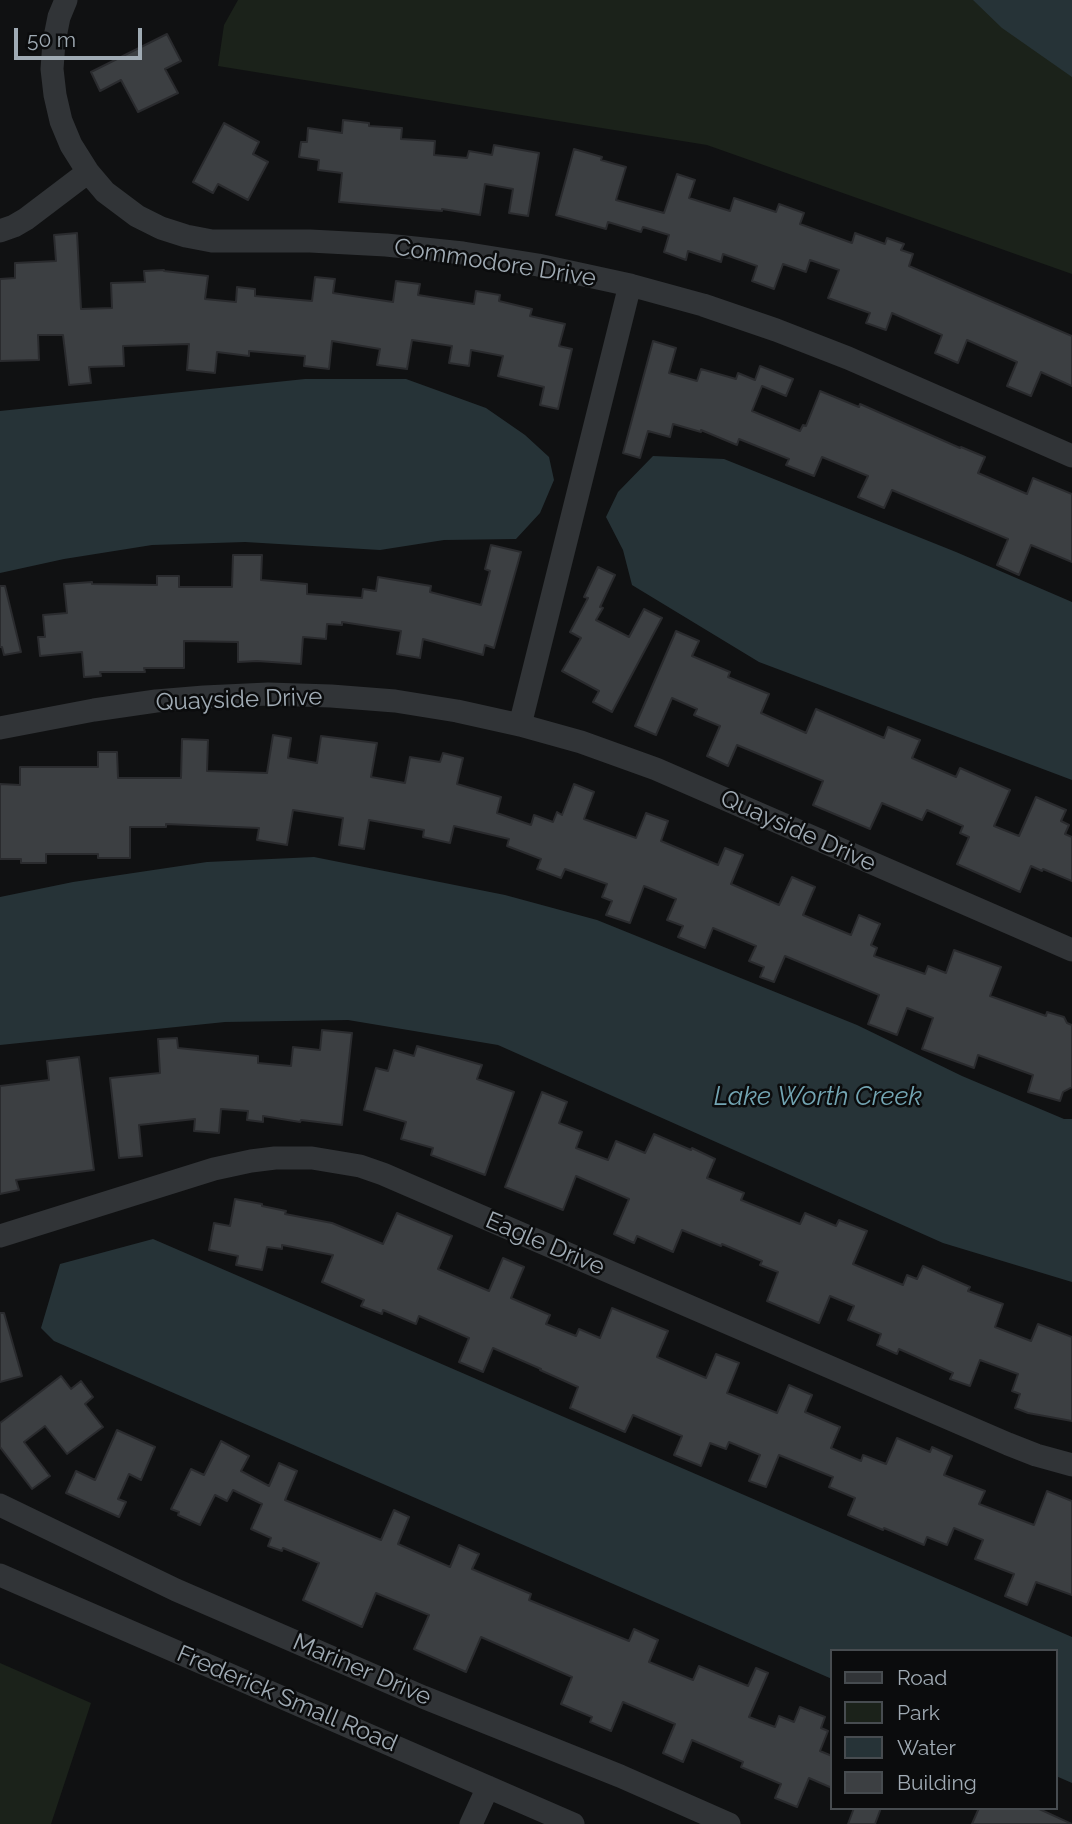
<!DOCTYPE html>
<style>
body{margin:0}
#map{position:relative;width:1072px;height:1824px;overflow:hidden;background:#101112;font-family:Raleway,sans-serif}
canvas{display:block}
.legend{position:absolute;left:830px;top:1649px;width:228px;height:161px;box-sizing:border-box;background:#0b0c0d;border:2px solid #474c50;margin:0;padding:9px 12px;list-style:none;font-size:21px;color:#a0abb4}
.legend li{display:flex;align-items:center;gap:14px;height:35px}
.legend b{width:35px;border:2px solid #474c50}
.scale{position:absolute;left:14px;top:28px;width:128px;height:32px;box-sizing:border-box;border:4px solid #a0abb4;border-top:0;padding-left:9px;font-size:21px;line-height:24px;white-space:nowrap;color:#a0abb4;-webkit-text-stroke:5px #0b0c0d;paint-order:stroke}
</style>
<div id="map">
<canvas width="1072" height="1824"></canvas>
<ul class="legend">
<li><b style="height:9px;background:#313437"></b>Road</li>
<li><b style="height:19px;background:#1b221a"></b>Park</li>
<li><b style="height:19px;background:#263337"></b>Water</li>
<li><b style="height:19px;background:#3c3f42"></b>Building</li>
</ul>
<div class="scale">50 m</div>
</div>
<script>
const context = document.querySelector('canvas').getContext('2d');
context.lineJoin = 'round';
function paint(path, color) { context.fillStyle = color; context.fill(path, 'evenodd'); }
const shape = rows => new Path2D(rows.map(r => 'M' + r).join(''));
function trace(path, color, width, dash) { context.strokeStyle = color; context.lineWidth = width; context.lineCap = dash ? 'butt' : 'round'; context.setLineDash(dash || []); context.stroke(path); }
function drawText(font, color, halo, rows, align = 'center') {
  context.font = font + ' Raleway,sans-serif'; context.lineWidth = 5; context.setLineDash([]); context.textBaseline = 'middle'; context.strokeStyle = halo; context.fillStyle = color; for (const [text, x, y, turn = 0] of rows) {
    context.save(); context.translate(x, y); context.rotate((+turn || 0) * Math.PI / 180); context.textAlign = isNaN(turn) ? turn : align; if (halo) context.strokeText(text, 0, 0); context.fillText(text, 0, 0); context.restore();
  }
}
paint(shape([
 [238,0,1072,0,1072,274,707,145,218,66,224,25],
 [0,1663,91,1703,51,1824,0,1824]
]), '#1b221a');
paint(shape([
 [973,0,1072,0,1072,77,1002,28],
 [305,379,406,379,486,408,525,435,549,457,554,480,540,513,516,539,444,540,380,550,245,542,152,545,64,559,0,573,0,411],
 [653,456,724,459,956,552,1072,602,1072,780,759,662,632,585,623,550,606,517,618,492],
 [314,857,505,895,597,920,857,1025,962,1076,1064,1119,1072,1119,1072,1282,943,1243,498,1045,348,1020,225,1022,0,1045,0,897,73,882,207,862],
 [153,1239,1072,1637,1072,1783,1056,1776,1056,1651,832,1651,832,1679,54,1341,41,1328,60,1264]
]), '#263337');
const building = shape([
 [167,34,181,61,165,69,178,93,138,112,121,80,100,91,91,72,167,34],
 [343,120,369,123,369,126,402,128,401,139,435,141,434,155,467,158,469,151,492,155,494,145,539,153,528,216,509,213,513,189,485,184,480,215,442,209,442,211,339,202,342,173,318,170,319,160,299,157,301,142,307,142,308,128,342,133,343,120],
 [224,123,259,142,253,154,268,162,248,200,218,184,213,193,193,182,224,123],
 [574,149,602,157,601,160,626,167,616,200,664,213,677,174,695,180,689,198,730,211,734,198,776,212,779,204,804,213,800,224,852,243,855,233,885,244,887,238,904,244,901,250,913,254,909,266,1072,336,1072,386,1041,372,1031,396,1007,386,1017,362,967,340,958,363,935,353,942,335,892,313,886,330,866,323,870,313,828,298,839,270,810,260,806,272,783,264,774,289,752,281,757,266,723,254,721,262,688,251,686,260,664,252,669,235,643,227,641,232,608,222,606,229,556,215,574,149],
 [77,233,81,309,112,308,111,283,145,282,144,271,164,270,164,271,208,276,205,299,236,302,237,287,255,289,255,296,312,301,315,277,335,279,333,293,393,302,396,281,420,284,418,295,474,304,476,291,500,295,499,301,532,309,530,316,565,324,559,346,572,349,558,409,540,405,544,387,498,376,503,356,471,350,469,366,449,363,452,346,412,340,407,369,377,365,380,349,332,341,329,369,304,366,305,356,249,351,249,356,217,352,215,373,187,370,189,344,123,346,124,366,89,367,91,383,69,385,63,335,38,335,39,360,0,361,0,279,15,278,15,263,56,261,54,235,77,233],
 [653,341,676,348,669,373,697,381,701,369,736,379,738,373,755,380,760,366,793,379,786,396,762,386,752,411,800,431,803,425,806,426,820,391,859,407,860,404,960,448,961,447,985,457,978,473,1027,494,1033,478,1072,494,1072,562,1031,545,1019,575,997,565,1008,539,892,490,884,508,858,497,868,476,822,457,814,476,786,465,789,459,739,439,737,445,701,430,701,432,673,424,670,437,648,431,640,458,623,453,653,341],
 [491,545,521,552,494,648,485,645,483,655,423,639,420,658,397,654,401,631,342,622,342,625,327,624,326,639,303,637,301,664,257,661,238,662,238,642,184,641,184,668,144,668,145,672,100,672,101,676,84,677,82,652,40,656,38,637,45,637,43,615,67,613,64,584,92,582,92,584,157,585,157,576,179,576,179,587,232,587,233,555,262,555,261,580,307,584,307,594,362,598,363,589,376,591,378,577,431,586,430,592,481,605,490,571,485,569,491,545],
 [598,567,615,575,600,607,603,608,596,620,629,637,644,609,662,618,612,712,593,702,599,691,562,671,581,638,570,632,588,598,584,597,598,567],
 [0,586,5,586,21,652,4,655,2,647,0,647,0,586],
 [676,631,699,641,692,656,730,672,728,677,769,694,761,713,806,733,816,709,884,738,888,727,920,740,912,758,956,777,960,768,1010,790,994,826,1019,836,1036,797,1066,810,1061,821,1069,825,1065,834,1072,837,1072,881,1043,869,1042,871,1031,866,1020,892,957,864,969,837,960,833,963,826,927,810,922,820,882,803,870,829,813,805,823,781,737,745,728,766,707,756,720,726,694,715,697,709,672,698,656,735,635,726,676,631],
 [273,735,291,738,288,758,317,763,321,736,377,743,371,777,405,783,410,757,440,762,443,753,463,758,457,784,501,797,497,813,531,825,534,815,553,822,557,812,562,815,574,784,594,792,584,819,636,838,646,813,668,821,661,841,718,865,725,848,743,855,731,884,779,905,792,877,815,887,803,915,851,935,859,915,880,924,871,945,877,948,874,956,925,974,928,966,946,973,954,950,1001,967,990,996,1046,1016,1047,1012,1064,1017,1067,1023,1072,1025,1072,1087,1063,1092,1060,1101,1028,1092,1033,1075,978,1055,974,1068,922,1049,933,1018,907,1008,897,1035,868,1024,879,995,785,956,774,982,760,977,764,967,749,961,756,946,713,928,705,948,678,937,683,926,667,920,676,899,644,886,630,923,606,915,612,901,602,897,607,884,565,869,561,878,537,869,541,859,507,846,509,839,454,826,450,843,423,837,424,830,369,820,364,849,339,845,343,818,293,810,287,845,257,840,259,828,166,824,166,827,130,827,130,858,98,858,98,854,46,854,46,863,21,863,21,859,0,859,0,784,20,785,20,767,98,767,98,752,117,752,118,778,181,778,182,739,208,740,207,771,267,773,273,735],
 [322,1030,352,1033,342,1125,301,1120,300,1122,263,1116,263,1122,247,1120,248,1111,221,1109,219,1133,194,1131,195,1119,139,1125,142,1156,119,1158,110,1078,160,1073,158,1039,177,1038,178,1048,258,1056,258,1063,291,1066,293,1047,320,1050,322,1030],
 [417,1046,482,1065,477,1079,514,1092,485,1175,431,1155,433,1148,401,1139,406,1122,364,1110,376,1068,388,1071,394,1050,414,1056,417,1046],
 [79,1057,94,1170,16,1180,19,1190,0,1194,0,1086,49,1080,47,1061,79,1057],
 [542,1092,567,1102,559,1123,582,1132,576,1148,608,1160,616,1141,645,1153,654,1134,691,1150,692,1148,715,1159,707,1178,744,1193,741,1200,800,1224,805,1213,836,1226,839,1220,867,1231,853,1264,903,1285,907,1275,917,1279,923,1266,970,1287,968,1291,1003,1304,995,1327,1031,1341,1038,1324,1072,1337,1072,1421,1028,1413,1015,1408,1020,1394,1012,1391,1018,1374,980,1360,970,1386,950,1379,953,1373,899,1349,897,1354,877,1345,881,1334,848,1320,854,1306,830,1296,819,1323,767,1301,778,1272,760,1265,762,1261,722,1244,721,1246,682,1230,673,1252,637,1236,634,1243,614,1234,629,1199,576,1176,563,1210,505,1187,542,1092],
 [235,1199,262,1204,262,1206,286,1211,285,1214,332,1223,383,1244,397,1213,452,1236,438,1269,489,1291,503,1258,524,1267,511,1298,550,1315,546,1324,576,1336,579,1329,600,1338,612,1308,668,1331,657,1357,706,1378,716,1354,739,1363,727,1393,777,1413,789,1385,812,1395,805,1412,840,1427,831,1448,861,1461,863,1455,886,1464,897,1438,930,1452,932,1447,952,1456,944,1475,985,1491,979,1504,1034,1525,1047,1491,1072,1501,1072,1595,1036,1582,1027,1605,1005,1596,1014,1574,975,1559,983,1540,954,1528,947,1545,927,1537,924,1545,884,1528,883,1530,848,1515,855,1498,829,1487,833,1477,779,1455,766,1487,749,1481,760,1455,729,1442,726,1449,710,1443,701,1466,674,1455,682,1436,633,1415,625,1432,570,1408,578,1387,540,1370,541,1369,493,1348,483,1372,459,1362,469,1338,419,1316,416,1324,383,1310,382,1314,361,1306,364,1300,322,1282,333,1255,282,1245,282,1249,267,1247,262,1270,236,1265,238,1256,209,1250,214,1223,230,1226,235,1199],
 [0,1313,4,1313,22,1376,0,1382,0,1313],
 [61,1376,71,1389,81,1381,93,1397,85,1404,103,1427,67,1454,45,1426,24,1442,50,1476,32,1489,0,1447,0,1423,61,1376],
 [117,1430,155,1447,141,1480,129,1474,118,1499,126,1502,119,1517,66,1493,76,1471,95,1480,117,1430],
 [221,1441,249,1456,241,1471,269,1486,279,1463,297,1471,285,1500,381,1540,394,1510,409,1517,398,1544,450,1567,459,1545,479,1554,472,1569,531,1594,529,1600,629,1641,634,1629,658,1640,649,1662,693,1680,699,1666,748,1686,756,1668,768,1673,749,1717,775,1727,779,1716,794,1722,800,1707,825,1717,821,1728,828,1731,820,1751,832,1756,832,1788,809,1778,797,1807,775,1798,781,1784,741,1767,743,1762,692,1740,683,1762,663,1753,675,1724,623,1702,611,1731,590,1722,592,1717,561,1704,572,1677,481,1637,466,1672,414,1649,429,1615,376,1593,362,1627,303,1600,319,1563,283,1548,282,1551,268,1546,271,1538,251,1529,262,1504,233,1490,227,1501,215,1495,200,1525,178,1515,179,1512,171,1509,191,1469,204,1475,221,1441],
 [854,1808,881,1808,875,1824,848,1824,854,1808],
 [979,1808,1037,1808,1072,1824,972,1824,979,1808]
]);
paint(building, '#3c3f42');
trace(building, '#2a2b2e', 2);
trace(shape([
 [66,0,59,17,54,42,52,69,55,95,61,121,71,145,88,172,105,192,137,216,161,228,186,236,212,241,310,241,386,245,463,253,538,265,630,285,703,305,776,330,848,358,1072,456],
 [0,231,14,226,26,219,88,172],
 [520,725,630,285],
 [0,728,94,710,156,701,204,697,268,694,331,696,395,701,457,711,520,725,581,742,656,769,1072,950],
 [0,1236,214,1169,251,1161,275,1158,312,1158,360,1166,383,1174,1008,1444,1036,1455,1072,1465],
 [0,1505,176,1590,423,1697,620,1776,729,1824],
 [0,1575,573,1824],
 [471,1824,488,1787]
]), '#313437', 23);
drawText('24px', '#a0abb4', '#0b0c0d', [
 ["Commodore Drive",495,263,9],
 ["Quayside Drive",239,700,-2],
 ["Quayside Drive",798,831,24],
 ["Eagle Drive",545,1244,23],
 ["Mariner Drive",362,1670,23],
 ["Frederick Small Road",287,1699,23]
]);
drawText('italic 26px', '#73a5b3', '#0b0c0d', [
 ["Lake Worth Creek",818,1097]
]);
</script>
